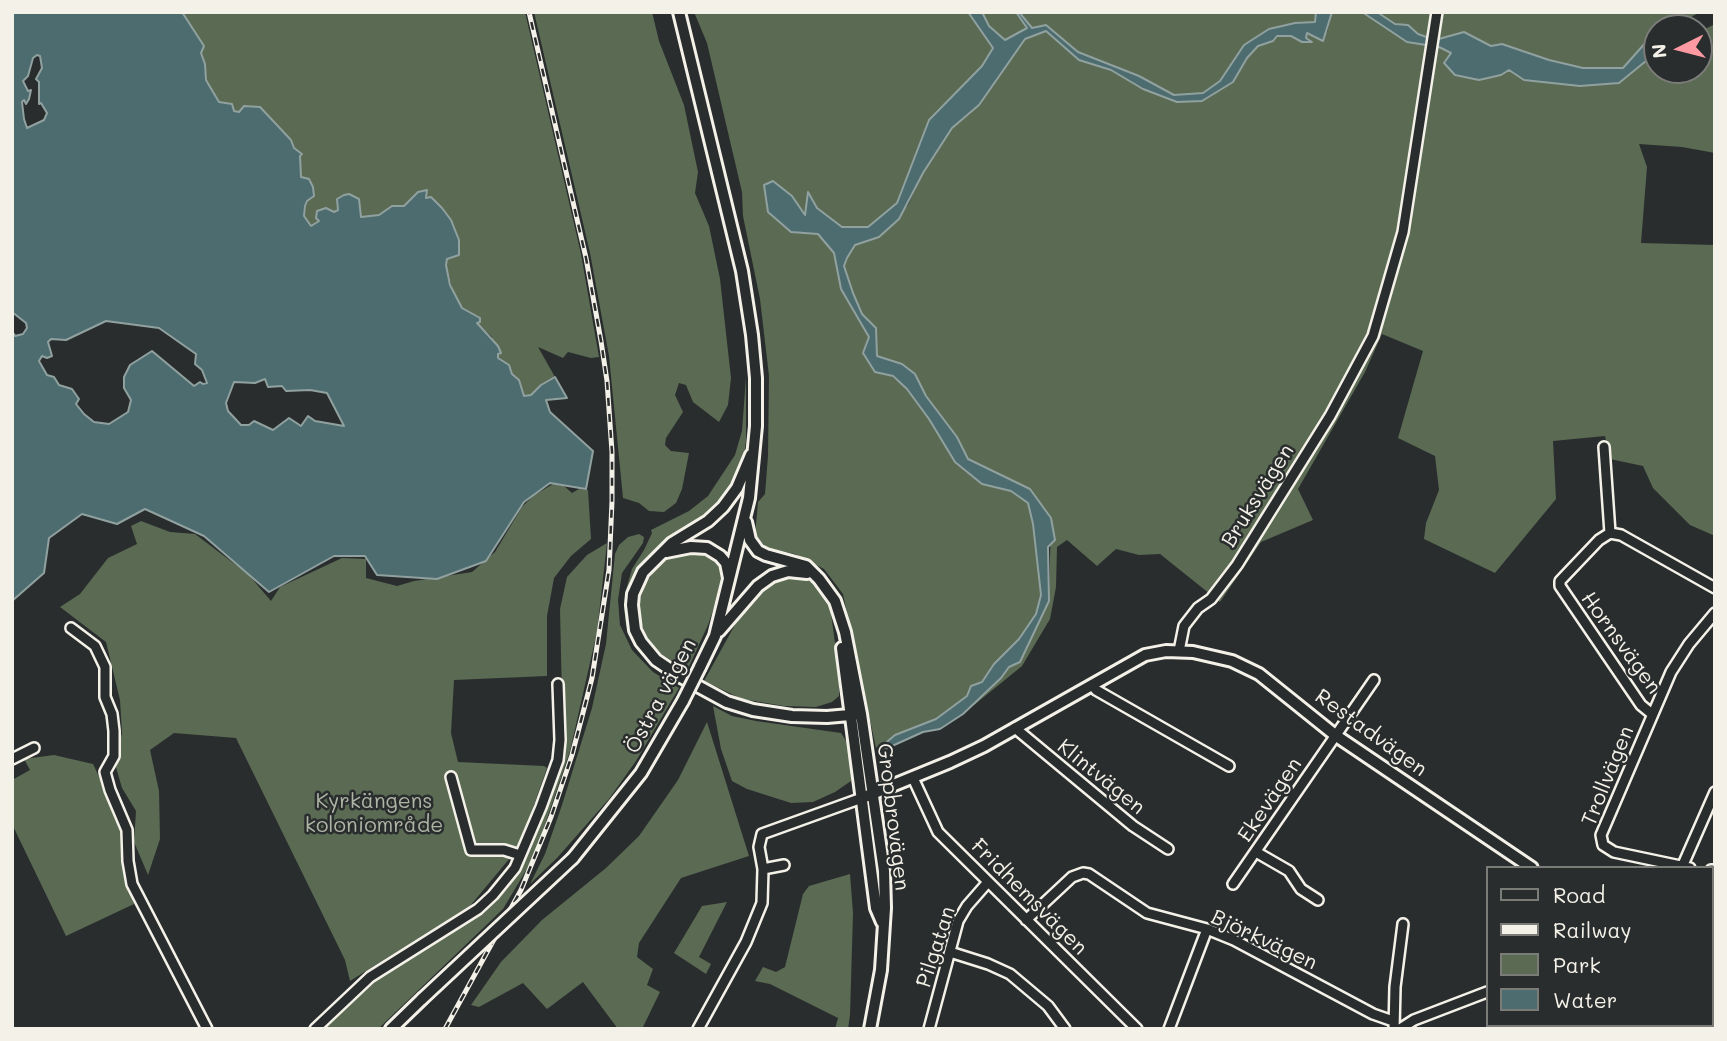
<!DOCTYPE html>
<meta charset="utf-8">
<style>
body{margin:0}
#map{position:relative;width:1727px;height:1041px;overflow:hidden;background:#2a2d2e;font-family:Mali,sans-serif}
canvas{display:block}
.frame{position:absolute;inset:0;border:14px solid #f4f1e8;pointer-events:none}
.legend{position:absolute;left:1486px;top:866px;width:228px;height:161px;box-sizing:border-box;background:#2a2d2e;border:2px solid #7b7b78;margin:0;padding:9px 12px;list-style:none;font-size:21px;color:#f4f1e8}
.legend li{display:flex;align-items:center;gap:14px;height:35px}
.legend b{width:35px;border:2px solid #7b7b78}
.north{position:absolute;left:1643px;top:14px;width:70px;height:70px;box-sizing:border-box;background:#2a2d2e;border:2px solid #7b7b78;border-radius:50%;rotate:264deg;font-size:19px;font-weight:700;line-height:28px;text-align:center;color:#f4f1e8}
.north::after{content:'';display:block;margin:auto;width:24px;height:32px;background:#ff9aa2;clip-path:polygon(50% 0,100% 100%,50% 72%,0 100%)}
</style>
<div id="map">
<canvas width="1727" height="1041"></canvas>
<div class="frame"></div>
<ul class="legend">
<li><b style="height:9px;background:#2a2d2e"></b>Road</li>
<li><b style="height:9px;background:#f4f1e8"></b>Railway</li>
<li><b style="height:19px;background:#5a6a53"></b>Park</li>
<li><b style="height:19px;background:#4d6c6f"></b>Water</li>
</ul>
<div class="north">N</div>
</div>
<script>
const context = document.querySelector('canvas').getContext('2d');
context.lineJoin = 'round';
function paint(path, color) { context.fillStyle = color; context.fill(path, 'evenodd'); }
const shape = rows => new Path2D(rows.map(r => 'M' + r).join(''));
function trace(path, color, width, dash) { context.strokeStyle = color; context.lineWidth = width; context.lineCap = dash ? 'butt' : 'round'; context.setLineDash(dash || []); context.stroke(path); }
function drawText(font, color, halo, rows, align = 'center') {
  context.font = font + ' Mali,sans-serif'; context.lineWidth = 5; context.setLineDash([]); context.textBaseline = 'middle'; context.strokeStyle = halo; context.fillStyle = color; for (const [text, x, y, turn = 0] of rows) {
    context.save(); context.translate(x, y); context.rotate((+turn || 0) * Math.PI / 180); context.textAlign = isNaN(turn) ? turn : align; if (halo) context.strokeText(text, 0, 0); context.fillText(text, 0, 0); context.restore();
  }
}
paint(shape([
 [182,12,525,12,581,254,599,357,591,358,568,352,563,358,538,347,555,377,541,385,531,395,524,396,518,380,512,374,508,365,498,358,491,340,492,337,476,322,480,319,462,308,453,292,446,265,446,259,453,258,444,211,435,201,426,199,418,192,404,206,397,205,379,215,361,217,359,199,349,194,334,213,317,211,316,218,319,220,311,226,304,216,307,201,313,198,301,178,300,156,302,153,294,148,291,140,260,107,244,106,239,112,233,111,219,102,206,80,205,64,201,53,204,46],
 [534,12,652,12,659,41,684,105,698,172,695,193,709,226,720,279,731,378,728,405,719,422,693,402,686,385,679,383,675,395,683,412,666,438,665,445,671,451,689,453,682,489,676,503,664,512,649,511,639,503,623,498,609,356,590,253],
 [694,12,968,12,993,48,982,66,929,120,897,203,868,227,841,227,817,208,809,193,806,216,792,196,764,185,769,212,791,232,818,234,834,253,841,289,869,337,863,353,907,389,929,419,955,462,982,484,1011,491,1029,503,1033,524,1041,595,1036,614,1019,640,994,664,982,682,971,686,968,696,936,719,895,735,881,747,876,748,843,594,824,569,795,554,767,548,755,535,758,502,765,494,768,456,769,376,760,299,743,216,742,192,707,43],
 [982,12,1016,12,1027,28,1005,40,989,26],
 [1019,12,1316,12,1315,22,1295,23,1269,29,1244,45,1220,81,1202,93,1174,95,1139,76,1078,52,1046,25,1032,28],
 [1332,12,1362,12,1407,42,1439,47,1500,75,1509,70,1619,83,1657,52,1657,70,1699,70,1699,32,1715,24,1715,153,1682,147,1639,144,1647,167,1641,243,1715,245,1715,536,1690,525,1653,488,1643,466,1610,459,1605,436,1553,441,1556,499,1495,573,1424,539,1426,523,1439,490,1435,456,1398,438,1423,351,1382,334,1365,372,1298,489,1313,520,1261,542,1220,602,1160,554,1139,555,1116,549,1097,566,1067,540,1057,547,1056,587,1050,619,1022,666,963,714,1001,678,1009,667,1020,662,1049,601,1051,518,1030,489,968,459,957,437,926,396,915,374,902,364,877,356,876,328,862,314,853,293,844,266,847,258,855,245,879,237,908,205,923,173,952,127,970,114,1025,39,1046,31,1079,60,1111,70,1143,89,1202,101,1233,82,1247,58,1258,46,1273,41,1277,36,1291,36,1302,42,1310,41,1306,38,1307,33,1327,32],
 [1377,12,1700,12,1672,28,1657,28,1657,36,1647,41,1623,68,1583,68,1549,60,1502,44,1491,46,1464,32,1435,40,1418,34,1408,25,1395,24],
 [746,377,746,440,743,465,728,496,701,518,663,543,641,563,631,581,626,602,631,635,626,625,624,607,626,590,632,569,644,550,652,533,651,530,689,511,708,496,735,455,742,431],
 [553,484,564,486,572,493,579,489,588,490,591,539,571,556,554,578,547,616,547,676,454,680,451,733,458,762,544,766,547,768,518,850,509,849,510,858,470,906,350,981,345,960,236,738,174,733,150,750,159,791,160,839,148,875,134,842,136,811,122,788,115,764,122,733,120,700,106,642,60,607,80,594,108,558,137,544,131,526,141,521,170,532,195,534,248,574,271,601,280,587,342,558,366,559,366,578,397,586,414,581,472,572,495,552,522,507,533,496],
 [639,534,644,537,643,543,622,573,618,600,620,625,632,650,653,672,679,688,636,761,609,799,557,858,530,884,545,854,562,805,592,708,606,644,615,554,619,545,628,537],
 [607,543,597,632,570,751,534,857,503,909,378,1029,323,1029,387,969,484,912,507,889,533,835,563,744,560,609,567,577,587,555],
 [697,552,713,555,721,562,725,575,708,625,687,671,660,653,647,637,639,618,639,602,646,583,655,569,667,559,682,553],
 [798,575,811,581,822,592,830,606,839,673,839,696,832,702,816,707,784,706,742,699,704,681,737,621,750,602,779,577],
 [713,706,732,716,756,721,841,733,848,744,851,764,851,781,835,792,813,802,791,803,747,789,732,781,721,749],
 [707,722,749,856,681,878,639,943,637,957,653,969,647,985,660,992,642,1029,618,1029,583,982,547,1009,523,983,479,1007,471,1005,501,962,542,920,606,868,639,836,678,780],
 [54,755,93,764,111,802,123,821,122,854,134,904,66,936,12,824,12,780,30,770,24,759],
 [850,874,853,913,850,1015,848,1029,835,1029,838,1018,770,984,755,981,763,967,776,972,785,967,803,894,809,886],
 [727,902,699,957,711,964,706,974,674,953,702,906]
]), '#5a6a53');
const water = shape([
 [12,12,182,12,204,46,201,53,205,64,206,80,219,102,232,104,234,111,239,112,244,106,260,107,291,140,294,148,302,154,300,156,301,177,309,179,313,187,314,196,307,201,305,206,304,216,311,226,319,221,316,218,317,211,326,208,334,212,338,210,337,199,344,195,349,194,359,199,361,217,379,215,392,206,404,206,418,192,427,190,426,198,431,197,442,208,451,220,459,240,459,255,447,259,446,265,450,285,462,308,480,318,480,322,477,323,498,346,501,353,498,354,498,358,509,365,512,374,519,380,524,396,531,395,541,385,555,377,567,398,546,400,550,412,593,451,586,489,550,483,524,502,486,561,437,579,377,575,365,556,334,556,269,592,204,536,145,509,117,524,82,514,49,538,44,573,12,601,12,336,14,334,15,336,23,334,27,328,26,323,12,312,12,12],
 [37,55,40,56,42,68,36,79,39,82,39,104,41,103,47,113,44,120,27,128,24,119,22,102,24,100,26,104,29,99,31,90,28,91,23,81,28,76,33,58,37,55],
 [106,321,159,328,196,354,195,364,202,370,207,383,203,384,200,382,194,386,152,351,130,365,124,377,124,388,131,400,128,412,109,424,94,422,84,414,76,404,79,399,72,389,59,385,54,377,47,375,39,361,42,356,47,358,52,356,48,342,51,339,66,340,106,321],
 [265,379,268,387,282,386,286,391,310,390,327,393,344,426,315,421,308,416,301,426,289,418,273,430,254,421,249,425,241,425,228,411,226,403,234,382,255,383,265,379],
 [968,12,982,12,989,26,1005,40,1027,28,1016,12,1019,12,1032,28,1046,25,1078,52,1139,76,1174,95,1203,93,1220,81,1244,45,1269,29,1295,23,1315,22,1316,12,1332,12,1323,41,1307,33,1306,38,1312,42,1302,42,1291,36,1277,36,1273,41,1258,46,1247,58,1233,82,1202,101,1177,102,1143,89,1111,70,1079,60,1046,31,1025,39,979,105,952,128,923,173,899,219,879,237,855,245,847,258,844,266,853,293,862,314,876,328,877,356,902,364,915,374,926,396,957,437,968,459,1030,489,1051,518,1055,540,1048,547,1049,601,1020,662,1009,667,1001,678,963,714,940,729,923,732,881,751,881,747,895,735,936,719,967,696,971,686,982,682,994,664,1019,639,1036,614,1041,595,1033,524,1028,503,1011,491,982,484,955,462,929,419,907,389,893,376,875,372,863,353,869,337,841,289,834,253,818,234,791,232,768,212,764,185,773,181,792,196,805,215,808,192,817,208,842,227,868,227,897,203,929,120,982,66,993,48,968,12],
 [1362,12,1377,12,1395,24,1408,25,1418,34,1435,40,1464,32,1491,46,1502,44,1549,60,1583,68,1623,68,1647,41,1657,36,1657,52,1619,83,1580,86,1524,80,1509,70,1501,75,1479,80,1455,75,1444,63,1451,53,1439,47,1407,42,1362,12]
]);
paint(water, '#4d6c6f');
trace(water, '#90a19f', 2);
const minor = shape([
 [1604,447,1610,533],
 [1610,533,1599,540,1560,581,1560,586,1641,705,1652,714],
 [1610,533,1621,535,1715,588],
 [71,628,95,646,105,667,105,697,112,714,114,731,114,756,105,772,110,790,127,830,128,861,132,884,207,1029],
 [1179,651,1184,626,1198,608,1211,599,1237,565,1330,416,1373,336,1403,232,1437,12],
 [1092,685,1096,690,1229,766],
 [1015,728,1133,826,1168,849],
 [12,759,34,748],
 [451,777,471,850,504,850,520,855],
 [913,778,938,832,1137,1029],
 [1256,852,1289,871,1301,889,1318,900],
 [1682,867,1715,792],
 [1690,868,1614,852,1603,845,1601,835,1671,672,1689,644,1715,613],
 [763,869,784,865],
 [1711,870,1715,870],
 [1233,884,1374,680],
 [1026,920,1072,877,1083,873,1089,874,1147,913,1207,929,1234,940,1373,1014,1393,1021],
 [950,952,988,964,1010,974,1048,1006,1065,1029],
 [315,1029,370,977,478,909,493,895,515,868,541,807,558,760,560,740,558,684],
 [698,1029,746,942,762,903,763,869,759,847,762,834,862,798],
 [929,1029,958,921,967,906,988,882],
 [1169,1029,1207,929],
 [1394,1029,1395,987,1403,924],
 [1400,1029,1414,1020,1487,992]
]);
const tertiary = shape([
 [679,12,742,271,752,335,756,378,756,426,749,498,715,636,700,667],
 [751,455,737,488,723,507,708,521,672,543,643,572,633,594,632,605,635,630,641,642,656,660,681,677,727,702,753,710,792,716,827,717,861,714],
 [746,522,750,540,758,551,766,555,806,566,819,579,835,601,845,632,861,714,884,871,885,908,881,970,870,1029],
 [666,552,691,547,707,548,720,556,726,563,729,578],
 [719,631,758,586,772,576,788,571,807,573],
 [842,648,876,908,882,922],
 [862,798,950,762,984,746,1145,655,1166,651,1193,652,1232,661,1259,674,1335,735,1532,868],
 [573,858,641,773,683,701],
 [1711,922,1715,922],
 [391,1029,422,999]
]);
trace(minor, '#f4f1e8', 14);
trace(tertiary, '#f4f1e8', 16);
trace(minor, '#2a2d2e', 9);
trace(tertiary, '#2a2d2e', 10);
const rail = shape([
 [445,1029,521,890,551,817,572,755,592,678,609,570,612,501,612,452,607,381,601,341,586,258,529,12]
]);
trace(rail, '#f4f1e8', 5);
trace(rail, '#2a2d2e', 2.5, [8]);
const tertiaryBridge = shape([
 [683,701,700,667],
 [422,999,573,858]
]);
trace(tertiaryBridge, '#f4f1e8', 16, []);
trace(tertiaryBridge, '#2a2d2e', 10);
drawText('21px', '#f4f1e8', '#2a2d2e', [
 ["Bruksvägen",1258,496,-58],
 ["Hornsvägen",1621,643,54],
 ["Östra vägen",661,696,-62],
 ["Restadvägen",1371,733,36],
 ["Trollvägen",1608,776,-68],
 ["Klintvägen",1101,777,39],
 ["Ekevägen",1270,800,-56],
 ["Gropbrovägen",893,817,83],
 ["Fridhemsvägen",1029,897,45],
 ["Björkvägen",1264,940,25],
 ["Pilgatan",936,947,-72]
]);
drawText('21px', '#afb4a5', '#2a2d2e', [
 ["Kyrkängens",374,802],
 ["koloniområde",374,826]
]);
</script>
